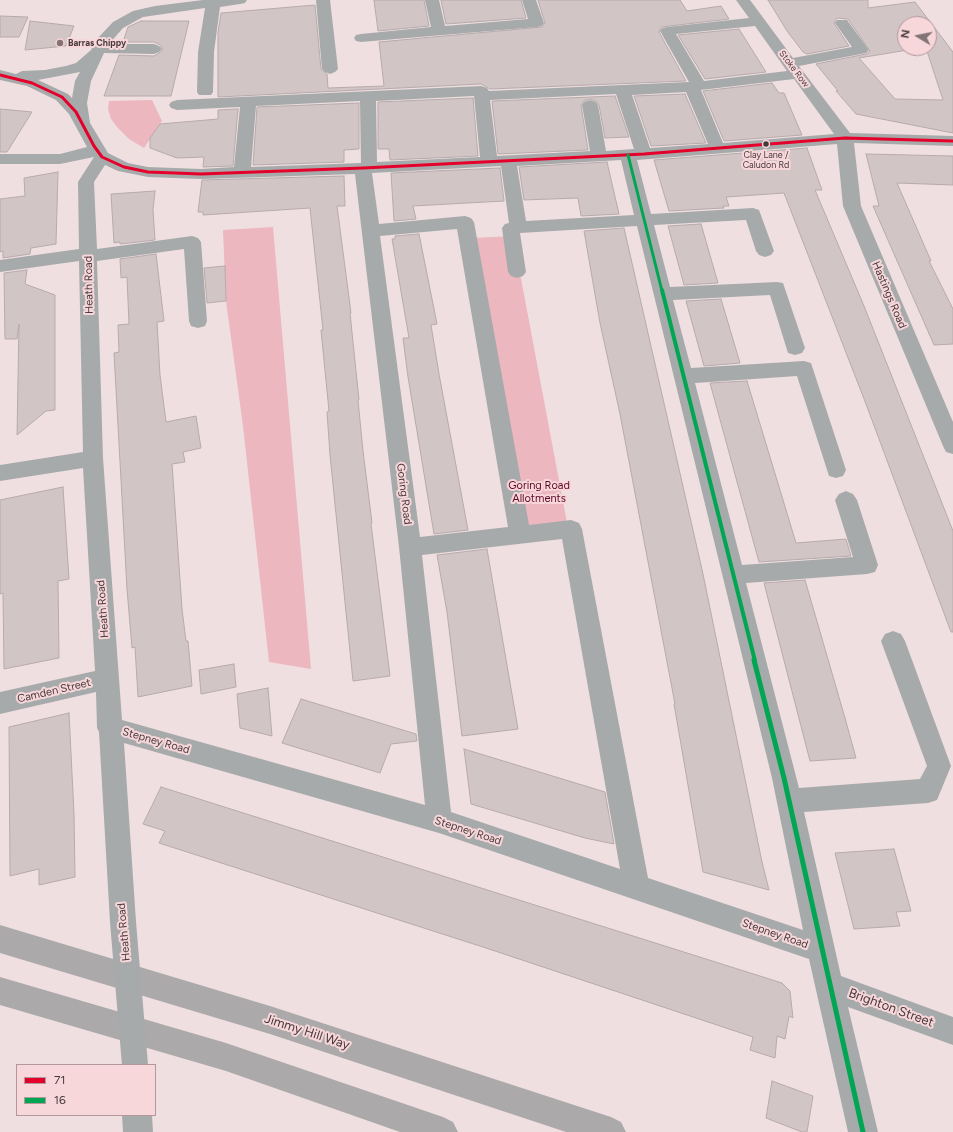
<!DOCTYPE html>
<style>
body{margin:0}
#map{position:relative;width:953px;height:1132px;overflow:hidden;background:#f0dfe1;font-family:Figtree,sans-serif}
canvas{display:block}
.legend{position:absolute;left:16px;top:1064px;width:140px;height:52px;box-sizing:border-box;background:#f8d7db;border:1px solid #b1989b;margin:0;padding:5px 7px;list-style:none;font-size:12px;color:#46393a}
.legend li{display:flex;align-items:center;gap:8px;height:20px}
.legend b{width:20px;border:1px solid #b1989b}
.north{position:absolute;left:897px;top:16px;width:40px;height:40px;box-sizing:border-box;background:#f8d7db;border:1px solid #b1989b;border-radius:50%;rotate:280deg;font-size:11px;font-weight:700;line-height:16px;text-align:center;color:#46393a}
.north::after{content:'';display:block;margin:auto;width:14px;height:18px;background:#827374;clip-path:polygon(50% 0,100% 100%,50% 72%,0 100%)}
</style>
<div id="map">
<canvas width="953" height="1132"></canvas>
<ul class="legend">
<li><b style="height:5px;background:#e4002b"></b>71</li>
<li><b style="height:5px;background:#00a651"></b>16</li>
</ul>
<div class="north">N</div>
</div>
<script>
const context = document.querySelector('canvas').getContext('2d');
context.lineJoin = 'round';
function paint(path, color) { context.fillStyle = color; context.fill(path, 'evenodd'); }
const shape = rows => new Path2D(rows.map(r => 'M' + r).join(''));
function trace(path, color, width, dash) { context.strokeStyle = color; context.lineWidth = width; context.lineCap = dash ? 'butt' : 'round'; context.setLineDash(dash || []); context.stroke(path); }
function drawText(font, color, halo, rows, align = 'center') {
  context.font = font + ' Figtree,sans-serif'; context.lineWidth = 4; context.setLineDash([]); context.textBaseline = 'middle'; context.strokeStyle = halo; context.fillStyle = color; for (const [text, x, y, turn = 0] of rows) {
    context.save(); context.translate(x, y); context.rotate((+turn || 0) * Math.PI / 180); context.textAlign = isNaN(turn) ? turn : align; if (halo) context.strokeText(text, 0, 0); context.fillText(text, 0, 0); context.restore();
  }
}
paint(shape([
 [152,100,162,121,144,148,129,139,117,127,111,119,108,109,109,101],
 [273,227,311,669,269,662,243,426,226,301,223,230],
 [513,236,568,528,524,530,470,238]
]), '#ecb7be');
const building = shape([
 [374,0,424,0,429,26,378,31,374,0],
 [441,0,521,0,526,18,446,24,441,0],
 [538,0,680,0,687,11,721,6,729,19,661,27,659,32,686,81,490,89,481,84,218,97,218,33,221,13,315,5,321,69,327,74,328,88,384,86,379,42,542,27,545,23,538,0],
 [768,0,868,0,868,8,915,2,953,52,953,133,856,114,836,91,838,91,816,64,866,54,870,51,848,19,837,18,834,23,849,46,807,54,803,52,787,31,768,0],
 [905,24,929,24,929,48,926,48,943,100,895,99,859,58,920,48,905,48,905,24],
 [0,16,28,17,19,37,0,37,0,16],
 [30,21,74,26,66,46,25,50,30,21],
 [141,21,189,21,171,96,104,96,119,55,154,56,163,50,160,45,154,42,123,42,128,27,141,21],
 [739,29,766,72,705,79,678,35,739,29],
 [772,83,779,93,784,93,802,135,724,141,703,91,772,83],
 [685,94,706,143,651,146,634,96,685,94],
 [615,96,629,137,605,138,599,105,596,101,590,99,584,101,581,105,588,150,498,154,492,101,615,96],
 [473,98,478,156,390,160,389,149,378,149,378,102,473,98],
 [359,103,359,149,344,150,344,162,253,165,257,107,359,103],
 [0,109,32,112,7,152,0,152,0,109],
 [238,109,233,166,203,167,204,157,177,158,150,148,150,138,160,124,218,119,218,110,238,109],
 [807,148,822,190,815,190,864,306,953,531,953,632,951,632,866,404,784,193,726,197,729,206,723,206,724,208,669,211,654,160,807,148],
 [866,154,953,156,953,185,897,183,931,261,929,261,953,309,953,344,934,345,873,206,879,206,866,154],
 [607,162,619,214,581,216,578,198,524,200,519,167,607,162],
 [500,168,504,201,413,206,416,219,394,221,391,173,500,168],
 [58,172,56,244,31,248,30,254,3,258,3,251,0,252,0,199,25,196,24,178,58,172],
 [344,176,345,206,337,206,351,313,350,313,359,400,358,400,363,451,372,523,371,524,390,676,353,681,330,455,327,412,329,411,321,330,323,330,310,208,203,215,203,212,198,212,202,180,344,176],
 [155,191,153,210,155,240,120,244,120,242,114,243,111,194,155,191],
 [701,224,718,283,684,285,668,226,701,224],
 [624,228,703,574,762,862,769,890,703,872,674,704,675,704,620,414,600,323,584,231,624,228],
 [419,234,437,324,431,325,439,374,468,530,434,534,408,377,403,338,409,338,392,239,395,239,395,236,419,234],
 [156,254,164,321,157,322,160,375,166,422,196,416,201,448,183,452,185,462,172,464,182,609,186,641,188,641,192,686,138,697,135,647,132,648,127,589,114,353,119,352,118,325,129,324,127,277,121,278,120,259,156,254],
 [225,266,226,301,207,303,204,268,225,266],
 [27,270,25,284,55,295,55,410,46,411,17,435,19,324,17,339,5,339,4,273,27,270],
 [721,299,740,363,704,366,686,301,721,299],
 [747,381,796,543,846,539,851,556,759,562,710,383,747,381],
 [63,487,69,579,58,581,59,658,4,669,3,593,0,594,0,500,63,487],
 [487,549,518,729,462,736,447,612,437,555,487,549],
 [805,580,845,718,856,758,810,761,764,583,805,580],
 [234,664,236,687,201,694,199,670,234,664],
 [268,688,272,736,240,728,237,694,268,688],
 [301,699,416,734,417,741,391,744,380,773,282,743,301,699],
 [69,713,74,814,75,877,39,885,39,869,10,876,9,727,69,713],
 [464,749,605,792,614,844,585,838,471,804,464,749],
 [161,787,782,983,790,991,793,1018,789,1016,785,1039,777,1036,775,1058,750,1050,753,1037,486,948,159,843,165,831,143,824,161,787],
 [894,849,911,911,896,912,900,926,854,929,835,853,894,849],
 [772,1081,813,1096,807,1132,802,1132,766,1118,772,1081]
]);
paint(building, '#d2c5c6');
trace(building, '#b7aaab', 1);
paint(shape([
 [203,0,247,0,245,3,240,4,220,7,214,52,213,92,211,95,199,95,197,92,198,52,205,8,143,17,123,28,109,44,154,44,159,46,162,49,159,52,154,54,104,53,91,81,87,103,90,123,108,153,128,163,148,167,201,169,234,167,240,107,177,110,171,108,169,105,171,102,177,100,481,86,487,88,489,91,689,82,660,31,662,28,667,27,749,18,736,0,750,0,793,58,852,47,835,23,837,20,847,20,869,50,866,53,799,66,850,133,953,136,953,146,854,143,861,206,953,422,953,454,946,452,943,446,843,206,837,144,637,160,651,214,753,208,759,210,774,251,771,255,765,257,759,255,756,251,746,220,654,225,670,287,777,282,783,283,805,348,802,353,795,355,788,353,770,295,673,300,691,368,804,361,811,363,846,470,843,476,836,478,829,476,797,376,695,383,742,565,853,557,835,500,839,494,846,491,853,494,857,500,878,565,875,572,867,574,746,583,799,788,920,779,927,766,881,641,885,634,893,631,901,634,905,641,951,766,937,800,928,803,804,812,841,976,953,1017,953,1045,848,1007,878,1132,848,1132,809,959,439,833,124,743,136,922,132,931,123,935,114,931,110,922,99,732,97,728,96,692,0,714,0,692,95,671,83,468,0,481,0,465,83,452,79,261,0,272,0,260,79,249,78,182,94,157,60,164,0,164,0,154,60,154,87,147,69,114,56,100,27,86,0,80,0,70,16,74,22,71,45,70,66,66,76,63,91,50,97,39,113,22,133,11,155,6,203,0],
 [755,26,787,71,704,81,676,34,755,26],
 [80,72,75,81,72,98,68,94,38,80,80,72],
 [794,79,834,134,723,143,701,90,794,79],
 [686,92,708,144,650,148,632,95,686,92],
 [616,94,634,149,606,151,598,105,596,102,590,100,584,102,582,105,590,151,497,156,490,100,616,94],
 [474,96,480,157,377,162,376,101,474,96],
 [360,101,361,163,251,167,256,106,360,101],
 [621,160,634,215,526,221,517,166,621,160],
 [105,165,118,171,148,177,201,179,355,174,399,547,425,805,122,720,103,458,97,261,184,249,189,321,191,326,198,328,205,326,207,321,201,242,198,238,192,236,97,249,94,182,105,165],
 [501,166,509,223,505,224,502,228,508,272,511,276,517,278,523,276,526,272,520,233,637,226,772,778,803,930,648,878,582,529,579,523,571,520,529,525,474,222,471,218,465,216,379,224,372,173,501,166],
 [457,229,508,527,420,537,380,236,457,229],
 [562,539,620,869,451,812,422,555,562,539],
 [316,0,330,0,338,69,335,72,330,74,325,72,322,69,316,0],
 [425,0,439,0,445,26,528,19,522,0,536,0,544,23,542,26,537,27,361,42,356,41,354,38,356,35,361,34,431,27,425,0],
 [122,1115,152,1115,153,1132,123,1132,122,1115]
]), '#a7aaaa');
paint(shape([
 [0,925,270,1006,611,1117,621,1122,626,1132,566,1132,270,1034,0,953,0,925],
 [0,977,226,1043,443,1117,453,1122,458,1132,400,1132,226,1071,0,1005,0,977]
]), '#aca9aa');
trace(shape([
 [123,922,135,1065]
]), '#a7aaaa', 26);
trace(shape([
 [0,75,32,83,62,97,76,112,94,146,102,157,124,167,148,172,201,174,363,168,644,154,845,138,953,141]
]), '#e4002b', 3);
trace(shape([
 [628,155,662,291]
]), '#00a651', 3);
trace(shape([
 [662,290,755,661]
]), '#00a651', 4);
trace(shape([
 [754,660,784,778,863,1132]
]), '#00a651', 5);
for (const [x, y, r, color] of [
 [60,43,4,"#827374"],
 [766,144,3.5,"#46393a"]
]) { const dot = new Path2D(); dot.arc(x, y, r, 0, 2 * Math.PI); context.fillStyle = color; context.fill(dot); trace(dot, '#f8d7db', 1.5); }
drawText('bold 9px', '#46393a', '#f8d7db', [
 ["Barras Chippy",68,43]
], 'left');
drawText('9px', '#46393a', '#f8d7db', [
 ["Stoke Row",794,69,53]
]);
drawText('9px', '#46393a', '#f8d7db', [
 ["Clay Lane /",766,155],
 ["Caludon Rd",766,165]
]);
drawText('11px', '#46393a', '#f8d7db', [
 ["Heath Road",89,285,-91],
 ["Hastings Road",889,295,67],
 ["Goring Road",404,494,83],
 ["Heath Road",103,609,-94],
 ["Camden Street",54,691,-13],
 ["Stepney Road",156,741,16],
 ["Stepney Road",468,831,18],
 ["Heath Road",124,932,-95],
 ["Stepney Road",775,934,19]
]);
drawText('11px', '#5e0723', '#f8d7db', [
 ["Goring Road",539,486],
 ["Allotments",539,499]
]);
drawText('13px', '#46393a', '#f8d7db', [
 ["Brighton Street",891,1008,20],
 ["Jimmy Hill Way",307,1032,18]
]);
</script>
